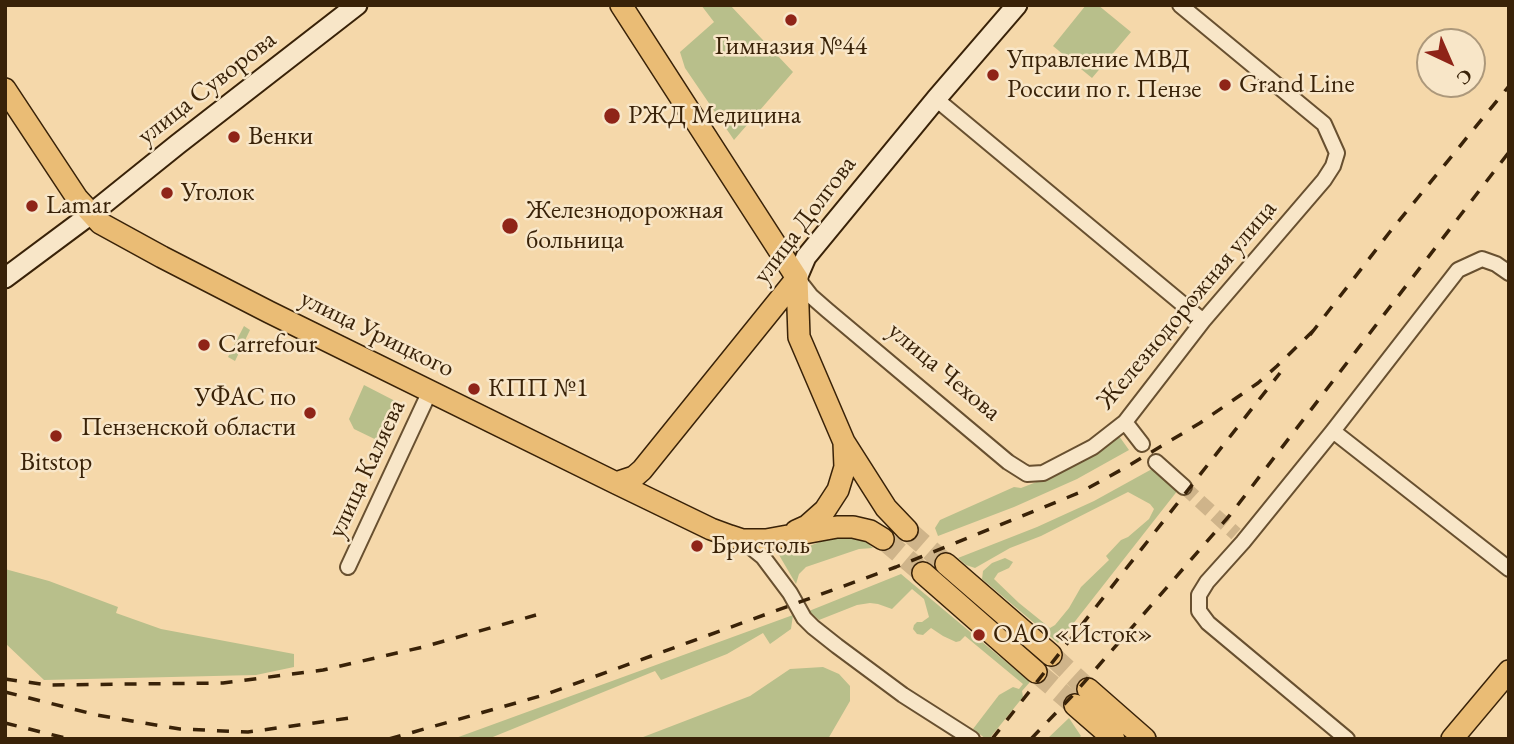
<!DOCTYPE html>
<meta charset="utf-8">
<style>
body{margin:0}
#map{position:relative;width:1514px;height:744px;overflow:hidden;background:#f5d8aa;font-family:"EB Garamond",serif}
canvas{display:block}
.frame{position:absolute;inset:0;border:7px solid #392208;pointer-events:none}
.north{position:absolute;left:1416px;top:28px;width:70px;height:70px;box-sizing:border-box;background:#f8e6c8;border:2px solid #ac987b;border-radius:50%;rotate:136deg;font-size:19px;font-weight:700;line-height:28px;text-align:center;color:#392208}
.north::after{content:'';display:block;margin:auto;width:24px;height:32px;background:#8f2418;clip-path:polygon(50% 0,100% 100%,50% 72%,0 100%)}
</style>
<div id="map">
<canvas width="1514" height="744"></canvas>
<div class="frame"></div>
<div class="north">С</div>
</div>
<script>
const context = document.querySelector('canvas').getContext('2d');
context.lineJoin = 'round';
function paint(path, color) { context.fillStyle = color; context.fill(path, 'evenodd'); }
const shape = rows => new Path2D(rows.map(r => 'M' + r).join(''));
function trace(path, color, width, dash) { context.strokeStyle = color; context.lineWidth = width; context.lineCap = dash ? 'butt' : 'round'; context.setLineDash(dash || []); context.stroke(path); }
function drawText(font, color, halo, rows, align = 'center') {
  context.font = font + ' "EB Garamond",serif'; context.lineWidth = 5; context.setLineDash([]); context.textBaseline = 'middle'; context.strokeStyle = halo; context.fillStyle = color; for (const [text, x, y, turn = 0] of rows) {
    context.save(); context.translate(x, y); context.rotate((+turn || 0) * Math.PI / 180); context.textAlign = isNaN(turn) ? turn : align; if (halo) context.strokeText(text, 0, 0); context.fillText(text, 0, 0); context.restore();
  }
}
paint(shape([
 [701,5,730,5,793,72,734,140,685,68,680,52,714,22],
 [1086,5,1098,5,1131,32,1092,78,1053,46],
 [244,326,250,330,235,361,228,357],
 [364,385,399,403,400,417,387,445,354,429,349,419],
 [1119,436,1129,450,1077,479,1014,507,938,536,935,528,940,520,1014,487,1021,488,1039,481],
 [1152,469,1178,490,1058,643,982,579,983,571,992,563,1005,558,1013,562,1009,568,998,573,994,579,1019,603,1050,628,1055,625,1069,608,1081,587,1109,560,1106,556,1121,540,1128,537,1149,519,1154,509,1150,504,1128,492,1041,536,1010,548,975,568,966,565,958,558,1037,527,1094,501],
 [851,536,864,540,873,548,859,549,806,567,799,574,796,584,779,555,807,547,832,537],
 [5,569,49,581,118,607,116,613,161,629,294,654,294,667,256,675,44,680,5,643],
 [901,574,1030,682,1022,691,1023,697,989,739,986,739,973,729,999,695,1013,687,1019,689,1023,684,965,636,960,641,956,642,943,636,931,628,923,635,917,634,913,629,914,625,917,622,922,622,929,617,924,599,912,589,892,609,878,604,870,603,857,605,819,620,809,611],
 [793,615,791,629,770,644,763,633,727,654,661,680,655,671,488,739,453,739],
 [823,667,839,674,850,686,850,701,828,739,638,739,750,696,790,669],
 [1069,718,1081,736,1078,739,1047,739]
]), '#b8bf8b');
trace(shape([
 [1184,487,1236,534]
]), '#cfb48a', 14, [14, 7]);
trace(shape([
 [907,530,946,564],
 [883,539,923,573],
 [1051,655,1088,689],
 [1036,672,1075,705]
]), '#cfb48a', 21, [21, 10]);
const minor = shape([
 [936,99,1203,321],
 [797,278,811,296,827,310,1008,462,1027,474,1043,473,1093,447,1125,422,1203,321,1324,180,1333,166,1337,153,1324,124,1180,5],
 [1125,422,1142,444],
 [1333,431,1509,569],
 [1156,462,1184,487],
 [742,540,763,557,790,593,804,618,813,627,837,646,903,695,972,739],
 [348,567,430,391],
 [1347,739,1208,623,1199,611,1199,595,1207,582,1243,542,1333,431,1458,270,1482,259,1496,264,1509,273]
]);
const secondary = shape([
 [5,278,91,214,178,144,357,5],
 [797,278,806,257,936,99,1017,5]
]);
const primary = shape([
 [621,5,797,278],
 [5,89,77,198,100,223,162,257,269,312,616,483,711,529,730,536,742,540,766,540,837,527,853,527,870,531,883,539],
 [797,278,799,337,844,442,886,508,907,530],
 [616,483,634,477,642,470,797,278],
 [796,531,807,526,825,510,838,490,845,467,844,443],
 [946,564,1051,655],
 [923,573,1036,672],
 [1088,689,1145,739],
 [1075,705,1114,739],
 [1452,739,1509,671]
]);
trace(minor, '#685030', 18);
trace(secondary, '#392208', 23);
trace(primary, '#392208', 24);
trace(minor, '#f8e6c8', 14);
trace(secondary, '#f8e6c8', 19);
trace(primary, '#eabc75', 21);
trace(shape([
 [1310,335,1389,233,1509,86],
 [5,679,48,685,223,683,323,670,423,647,536,615],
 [5,692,97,715,180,729,248,732,357,717],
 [5,723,69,739],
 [389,739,544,695,896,567,1081,492,1128,466,1200,423,1258,383,1277,366,1316,328],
 [992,739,1280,373],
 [1031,739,1073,695,1230,515,1509,152]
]), '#392208', 3.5, [12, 12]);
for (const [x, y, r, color] of [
 [791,20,7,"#8f2418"],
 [993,75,7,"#8f2418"],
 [1225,85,7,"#8f2418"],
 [612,116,9,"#8f2418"],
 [234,137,7,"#8f2418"],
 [167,193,7,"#8f2418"],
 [32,206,7,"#8f2418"],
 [510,226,9,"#8f2418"],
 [204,345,7,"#8f2418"],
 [474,389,7,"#8f2418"],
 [310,413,7,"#8f2418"],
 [56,436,7,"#8f2418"],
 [697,546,7,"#8f2418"],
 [979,635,7,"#8f2418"]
]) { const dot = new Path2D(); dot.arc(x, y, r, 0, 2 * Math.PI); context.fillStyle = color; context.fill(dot); trace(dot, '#f8e6c8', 2.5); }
drawText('26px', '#392208', '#f8e6c8', [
 ["Гимназия №44",791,47,"center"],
 ["Управление МВД",1007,60],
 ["России по г. Пензе",1007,90],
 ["Grand Line",1239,85],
 ["РЖД Медицина",628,116],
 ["Венки",248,137],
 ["Уголок",181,193],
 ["Lamar",46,206],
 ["Железнодорожная",526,211],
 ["больница",526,241],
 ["Carrefour",218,345],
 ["КПП №1",488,389],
 ["УФАС по",296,398,"right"],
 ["Пензенской области",296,428,"right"],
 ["Bitstop",56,463,"center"],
 ["Бристоль",711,546],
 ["ОАО «Исток»",993,635]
], 'left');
drawText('26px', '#392208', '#f8e6c8', [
 ["улица Суворова",207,88,-38],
 ["улица Долгова",805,220,-53],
 ["Железнодорожная улица",1187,305,-50],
 ["улица Урицкого",377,334,26],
 ["улица Чехова",944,372,40],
 ["улица Каляева",367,469,-65]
]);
</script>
